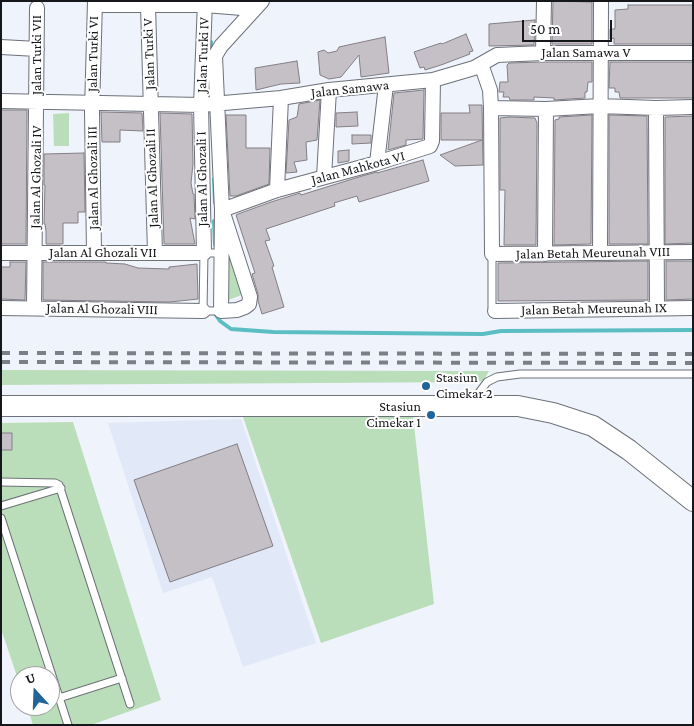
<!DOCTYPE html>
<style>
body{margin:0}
#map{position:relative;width:694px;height:726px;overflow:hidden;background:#eff3fc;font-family:"Crimson Pro",serif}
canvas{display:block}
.frame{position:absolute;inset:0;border:2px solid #16171a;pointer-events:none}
.north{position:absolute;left:10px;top:666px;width:50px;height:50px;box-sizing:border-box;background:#fff;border:1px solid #a2a2a3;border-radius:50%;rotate:340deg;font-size:14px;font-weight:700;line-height:20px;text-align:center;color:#16171a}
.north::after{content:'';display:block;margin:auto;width:18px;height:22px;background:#206499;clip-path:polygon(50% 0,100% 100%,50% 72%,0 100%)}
.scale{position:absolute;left:522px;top:20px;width:90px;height:22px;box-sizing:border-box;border:2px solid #16171a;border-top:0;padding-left:6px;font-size:15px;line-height:18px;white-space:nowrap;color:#16171a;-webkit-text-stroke:4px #fff;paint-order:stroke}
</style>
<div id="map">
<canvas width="694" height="726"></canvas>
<div class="frame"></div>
<div class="north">U</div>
<div class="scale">50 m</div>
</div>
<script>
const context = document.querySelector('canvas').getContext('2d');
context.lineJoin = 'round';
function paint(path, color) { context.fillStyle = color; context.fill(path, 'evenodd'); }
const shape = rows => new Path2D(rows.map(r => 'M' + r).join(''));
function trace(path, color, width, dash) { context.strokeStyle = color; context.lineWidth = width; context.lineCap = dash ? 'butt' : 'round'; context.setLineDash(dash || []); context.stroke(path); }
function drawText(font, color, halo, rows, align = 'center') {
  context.font = font + ' "Crimson Pro",serif'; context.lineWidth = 4; context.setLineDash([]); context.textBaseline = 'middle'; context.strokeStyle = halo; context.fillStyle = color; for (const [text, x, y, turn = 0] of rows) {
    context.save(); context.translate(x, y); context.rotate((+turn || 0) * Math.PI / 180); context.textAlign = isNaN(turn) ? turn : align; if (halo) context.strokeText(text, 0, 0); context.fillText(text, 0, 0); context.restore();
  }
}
paint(shape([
 [241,419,316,643,243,667,212,577,163,593,108,423]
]), '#e1e8f7');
paint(shape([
 [69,113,69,146,54,146,53,114],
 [223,227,244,294,221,303],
 [1,370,489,371,484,380,479,382,1,385],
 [413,416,434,604,321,643,243,417],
 [73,422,161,700,91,725,33,725,27,706,50,706,50,676,20,676,20,685,1,629,1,423]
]), '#bbdeba');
trace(shape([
 [211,54,211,42],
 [214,179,215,203],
 [214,221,215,245],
 [216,315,220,321,231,329,273,332,483,334,501,331,693,330]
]), '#5abec3', 4);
const building = shape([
 [553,1,592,2,592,44,552,44,553,1],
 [628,5,693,5,693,44,614,44,614,38,610,39,610,29,615,29,615,10,628,9,628,5],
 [535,20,534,45,489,46,489,24,535,20],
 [466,34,473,51,469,52,470,54,441,65,425,70,424,67,420,68,414,52,441,43,442,44,466,34],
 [385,37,389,73,361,77,359,55,341,77,329,79,320,75,318,52,324,50,328,53,337,51,339,47,385,37],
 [297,61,300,83,281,84,256,90,255,68,297,61],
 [543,62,592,62,592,82,588,82,587,92,585,92,585,98,554,100,554,98,534,97,534,100,510,100,509,97,503,97,504,92,499,92,500,82,508,82,507,65,509,63,543,62],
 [610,62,693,62,693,98,620,98,619,92,615,92,615,88,609,88,610,62],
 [424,90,423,139,406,140,406,145,388,150,394,93,424,90],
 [320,100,317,140,306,142,307,160,294,162,297,172,286,173,289,120,297,117,299,104,320,100],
 [469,105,482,105,483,165,455,166,440,155,482,140,441,140,441,113,470,113,469,105],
 [1,110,27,110,26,244,1,244,1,110],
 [101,112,142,113,143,131,120,130,120,142,102,142,101,112],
 [357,112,358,126,336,127,336,113,357,112],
 [160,113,192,114,193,164,191,183,193,194,194,194,195,219,190,218,195,244,164,244,160,113],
 [226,115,246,115,246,148,270,148,269,184,236,196,230,196,226,115],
 [592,115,591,244,554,245,555,120,559,119,559,117,592,115],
 [609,115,647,116,648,244,609,244,609,115],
 [693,116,693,243,665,244,665,117,693,116],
 [509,117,535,118,537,123,536,245,504,245,505,190,500,190,500,118,509,117],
 [352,135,371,135,371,143,352,144,352,135],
 [349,150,349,161,338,163,338,151,349,150],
 [84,153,85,212,78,212,78,223,63,223,63,244,46,244,46,231,45,224,44,224,45,185,44,185,44,154,84,153],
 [423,160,429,181,359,202,357,196,334,203,335,206,266,229,270,240,265,241,274,266,272,267,284,307,262,314,258,301,258,294,252,274,255,273,236,215,238,214,271,202,300,193,301,195,362,176,377,172,377,173,423,160],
 [648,261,648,300,498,301,498,263,648,261],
 [666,261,693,261,693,299,666,300,666,261],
 [10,262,26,262,25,300,1,299,1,267,10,267,10,262],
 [43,262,106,262,106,263,125,264,138,268,169,269,169,267,197,264,198,299,170,302,43,300,43,262],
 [1,433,12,433,12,450,1,450,1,433],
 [237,444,273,546,170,582,134,480,237,444]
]);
paint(building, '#c5bfc6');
trace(building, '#847e85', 1);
const lane = shape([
 [221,253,204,253,203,311,221,311],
 [492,254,492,308,495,311],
 [478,394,487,382,497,377,520,374,693,374],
 [1,482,55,483,59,485,130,704],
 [1,506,61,488],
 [1,518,68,725],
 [59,698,122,678]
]);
const street = shape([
 [95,5,205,5,254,9],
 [148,5,155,253],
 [1,47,37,49],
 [543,53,544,1],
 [481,64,490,90,491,108,492,254,693,252],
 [1,101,201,105,281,98,329,90,433,80,474,68,497,55,543,53,693,53],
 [491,108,546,109,600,106,656,108,693,107],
 [656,108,657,308],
 [377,163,386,85],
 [324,177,329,90],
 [277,190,281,98],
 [222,210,250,297,249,304,245,307,237,310,221,311,222,210,215,56,221,46,262,1],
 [222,210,277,190,377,163,430,146,432,141,433,80],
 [1,253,204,253,201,105,205,1],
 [94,253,92,111,95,1],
 [600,253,601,1],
 [545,254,546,109],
 [1,308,203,311],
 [34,308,37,8],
 [495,311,693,308]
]);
const secondary = shape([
 [1,406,518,406,553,413,593,426,629,450,693,501]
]);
trace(lane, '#6d7178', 9);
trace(street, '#6d7178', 16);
trace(secondary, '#6d7178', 22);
trace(lane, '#fff', 7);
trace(street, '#fff', 14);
trace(secondary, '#fff', 20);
trace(shape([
 [1,353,693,354],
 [1,362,693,363]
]), '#7c7f85', 4, [9, 9]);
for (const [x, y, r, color] of [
 [426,386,5,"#206499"],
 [431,415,5,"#206499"]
]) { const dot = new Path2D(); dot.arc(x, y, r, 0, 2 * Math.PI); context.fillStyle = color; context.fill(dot); trace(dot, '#fff', 2); }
drawText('14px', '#16171a', '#fff', [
 ["Jalan Samawa V",586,53],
 ["Jalan Turki VI",93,54,-89],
 ["Jalan Turki V",149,54,-92],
 ["Jalan Turki VII",37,55,-90],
 ["Jalan Turki IV",203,55,-88],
 ["Jalan Samawa",350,89,-6],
 ["Jalan Mahkota VI",358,168,-15],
 ["Jalan Al Ghozali IV",36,177,-89],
 ["Jalan Al Ghozali III",93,178,-91],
 ["Jalan Al Ghozali II",152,178,-92],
 ["Jalan Al Ghozali I",202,179,-91],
 ["Jalan Al Ghozali VII",103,253],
 ["Jalan Betah Meureunah VIII",593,253,-1],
 ["Jalan Al Ghozali VIII",102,309,1],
 ["Jalan Betah Meureunah IX",594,309,-1]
]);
drawText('14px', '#16171a', '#fff', [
 ["Stasiun",436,378],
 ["Cimekar 2",436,394],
 ["Stasiun",421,407,"right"],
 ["Cimekar 1",421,423,"right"]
], 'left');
</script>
